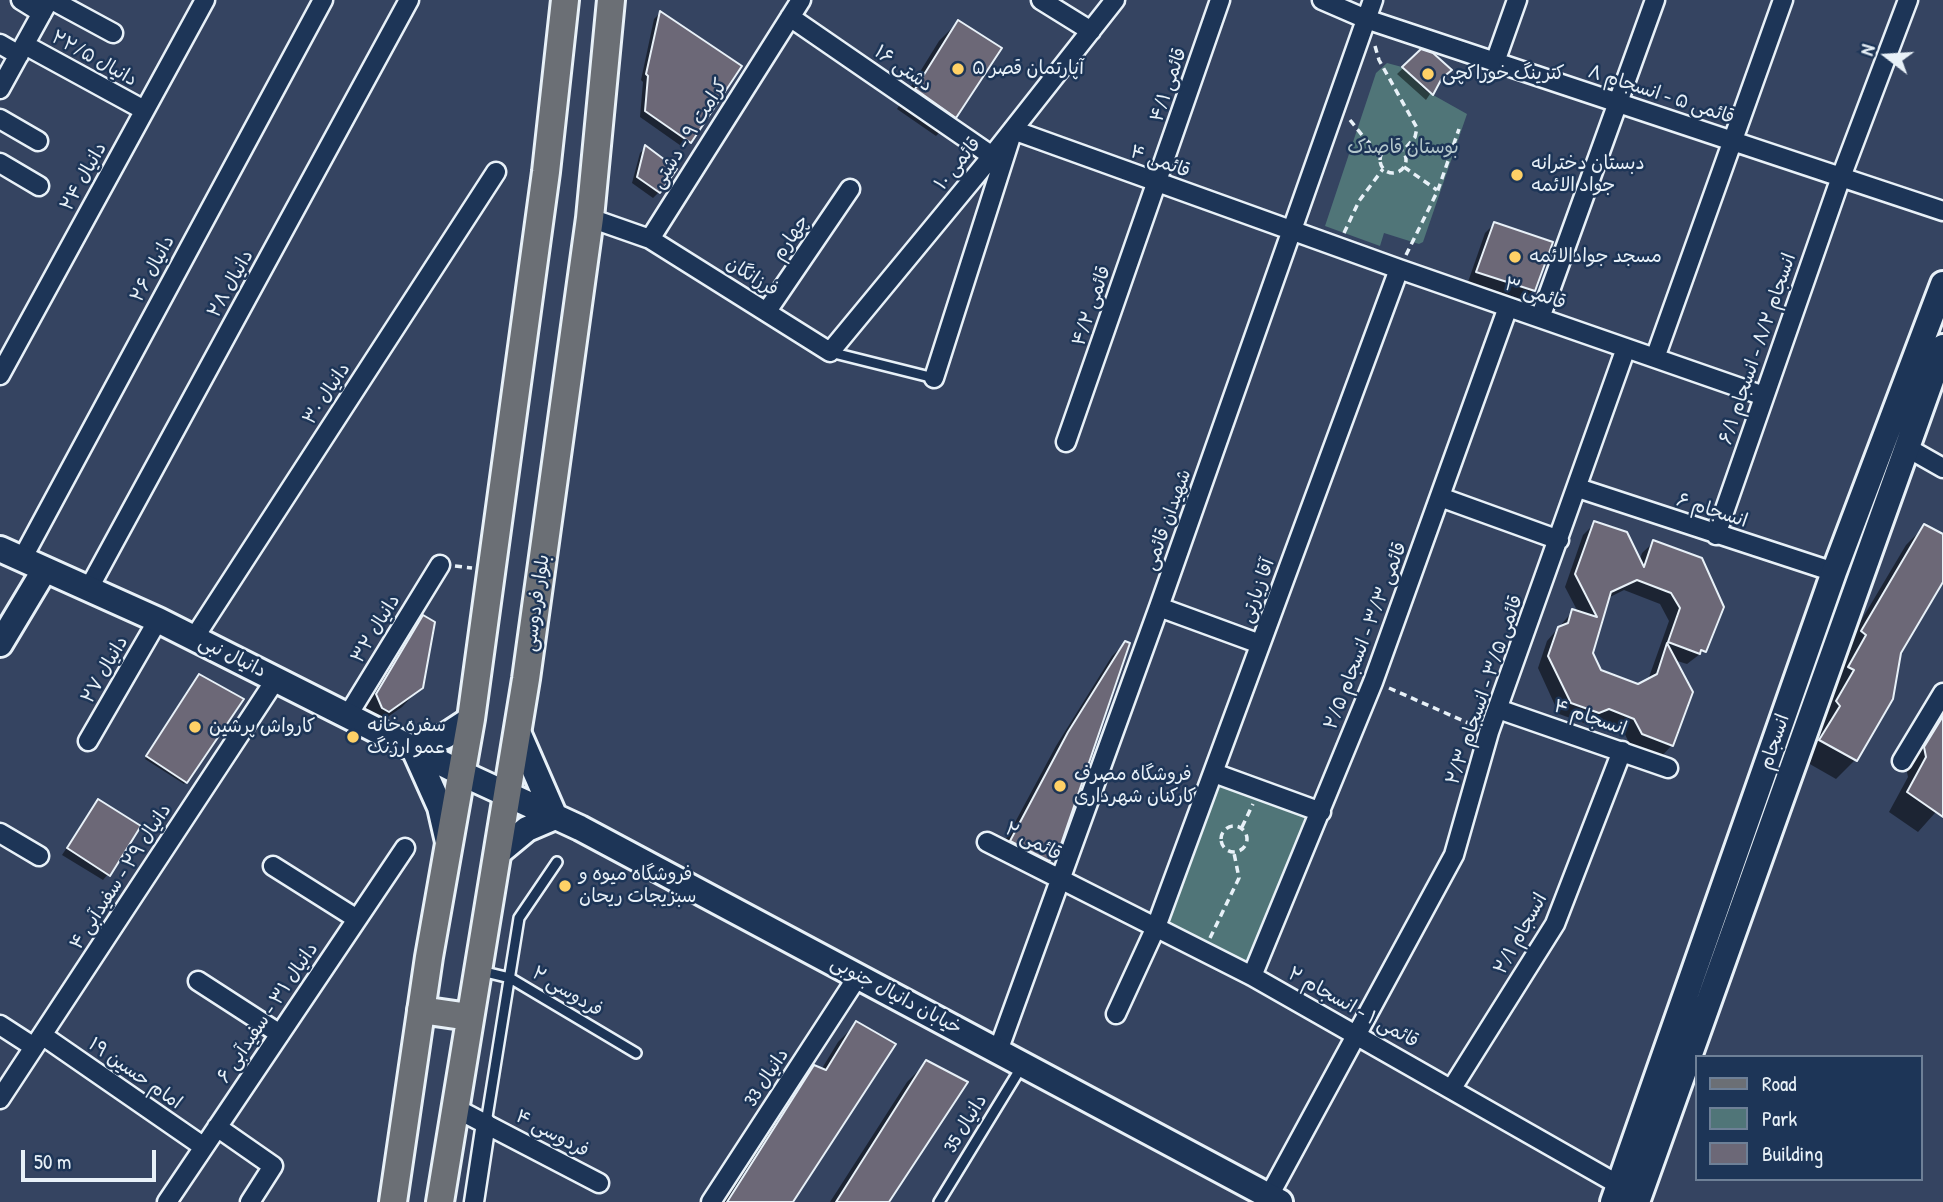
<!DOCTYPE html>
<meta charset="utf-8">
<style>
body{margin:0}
#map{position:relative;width:1943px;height:1202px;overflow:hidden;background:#354461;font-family:"Patrick Hand",sans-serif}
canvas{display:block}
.legend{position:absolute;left:1695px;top:1055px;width:228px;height:126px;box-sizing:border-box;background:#1d3557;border:2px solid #6e8097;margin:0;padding:9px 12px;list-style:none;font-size:21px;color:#e8f1f8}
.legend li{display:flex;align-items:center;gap:14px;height:35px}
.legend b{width:35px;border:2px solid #6e8097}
.north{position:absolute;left:1852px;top:21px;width:70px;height:70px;-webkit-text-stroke:5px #1d3557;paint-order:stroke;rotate:287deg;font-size:19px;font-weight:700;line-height:28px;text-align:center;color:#e8f1f8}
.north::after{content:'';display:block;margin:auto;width:24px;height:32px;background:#e8f1f8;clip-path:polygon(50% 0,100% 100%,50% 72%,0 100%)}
.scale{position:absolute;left:21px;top:1150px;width:135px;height:32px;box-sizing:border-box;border:4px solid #e8f1f8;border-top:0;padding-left:9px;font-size:21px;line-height:24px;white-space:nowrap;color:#e8f1f8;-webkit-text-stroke:5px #1d3557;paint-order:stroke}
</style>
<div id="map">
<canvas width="1943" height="1202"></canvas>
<ul class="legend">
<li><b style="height:9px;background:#6b6f75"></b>Road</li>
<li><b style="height:19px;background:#507578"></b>Park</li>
<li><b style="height:19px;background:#6c6877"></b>Building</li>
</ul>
<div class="north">N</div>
<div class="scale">50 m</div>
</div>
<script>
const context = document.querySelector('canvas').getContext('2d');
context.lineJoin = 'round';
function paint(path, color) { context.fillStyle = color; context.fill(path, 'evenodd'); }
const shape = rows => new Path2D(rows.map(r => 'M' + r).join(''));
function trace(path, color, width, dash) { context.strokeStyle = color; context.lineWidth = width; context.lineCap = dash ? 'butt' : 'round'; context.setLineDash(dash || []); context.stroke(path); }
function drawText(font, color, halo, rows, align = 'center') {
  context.font = font + ' "Patrick Hand","Playpen Sans Arabic",sans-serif'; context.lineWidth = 5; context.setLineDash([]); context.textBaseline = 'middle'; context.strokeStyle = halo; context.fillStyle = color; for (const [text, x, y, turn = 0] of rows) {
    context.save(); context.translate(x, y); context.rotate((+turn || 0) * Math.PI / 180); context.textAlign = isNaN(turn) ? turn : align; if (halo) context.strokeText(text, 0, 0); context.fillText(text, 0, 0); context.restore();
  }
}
paint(shape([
 [1387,63,1402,67,1426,91,1467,114,1423,242,1419,244,1384,233,1380,246,1325,226,1376,73],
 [1222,779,1311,817,1250,964,1164,919]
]), '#507578');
paint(shape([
 [660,13,690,142,684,148,640,117,643,82,641,80,654,19],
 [958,22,955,117,936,136,897,109,939,41],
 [1421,51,1440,79,1426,100,1397,74],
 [645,148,659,192,653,198,632,183,640,153],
 [1494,224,1533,290,1524,300,1468,282,1485,233],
 [1595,523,1639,562,1642,553,1654,542,1704,651,1687,664,1674,660,1672,745,1661,757,1630,745,1623,730,1596,720,1587,724,1559,714,1538,668,1547,641,1573,611,1578,612,1565,587,1583,535],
 [1624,590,1660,604,1669,621,1648,680,1638,686,1599,672,1592,654,1608,598],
 [1925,526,1943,536,1943,578,1900,652,1891,698,1855,760,1836,779,1801,759,1822,726,1818,721,1836,690,1830,686,1848,655,1843,651,1906,545],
 [424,617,421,687,402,707,369,730,358,714,405,636],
 [1125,643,1128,644,1053,857,1039,871,998,854,1056,746,1112,656],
 [197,679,186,782,184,784,145,759],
 [1943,705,1943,804,1918,832,1889,812,1908,777,1906,768],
 [98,801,108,874,103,880,62,855],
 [857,1023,791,1202,722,1202,795,1086,815,1067,821,1070,838,1042],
 [926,1063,887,1202,830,1202,907,1082]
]), '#0007');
const building = shape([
 [660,11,742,66,691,143,645,111,648,76,646,74,660,11],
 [958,20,1002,48,956,118,915,89,958,20],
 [1421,49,1433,53,1452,70,1442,78,1433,95,1402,67,1421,49],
 [645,145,677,169,660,193,637,177,645,145],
 [1494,222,1553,242,1535,291,1476,272,1494,222],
 [1594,521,1627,532,1644,567,1653,540,1702,558,1724,607,1706,652,1701,650,1700,654,1668,642,1680,608,1671,593,1637,580,1611,592,1593,653,1601,670,1638,684,1657,674,1667,643,1693,692,1673,746,1642,734,1634,719,1609,709,1599,713,1571,703,1548,656,1558,627,1568,623,1572,609,1597,617,1575,574,1594,521],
 [1924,524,1943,534,1943,582,1901,653,1893,699,1857,761,1819,740,1840,706,1836,701,1854,670,1848,667,1866,635,1861,631,1924,524],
 [423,615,435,622,423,688,389,712,382,708,376,694,423,615],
 [1125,641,1130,643,1069,821,1059,850,1049,861,1010,841,1068,732,1125,641],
 [199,674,244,699,187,783,146,756,199,674],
 [1943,716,1943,817,1907,792,1926,757,1924,747,1943,716],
 [98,799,141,826,110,876,67,848,98,799],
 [856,1021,896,1044,793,1202,727,1202,814,1065,826,1070,856,1021],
 [926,1060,968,1082,889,1202,836,1202,926,1060]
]);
paint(building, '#6c6877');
trace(building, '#e8f1f8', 2);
const service = shape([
 [830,352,934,378],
 [481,971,510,978,636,1053],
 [486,1123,519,918,557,862],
 [939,1202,1022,1066]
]);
const minor = shape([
 [21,0,42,13],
 [52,0,113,33],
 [1041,0,1091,31],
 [1322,0,1366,19,1943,211],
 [790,17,992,156],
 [0,44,19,55],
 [25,45,144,110],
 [1495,62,1517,0],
 [0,89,49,0],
 [0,119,38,141],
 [0,163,39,186],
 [590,218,650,239,801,0],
 [650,239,830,352,992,156,1115,0],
 [767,311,850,189],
 [1540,318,1655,0],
 [1655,358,1783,0],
 [0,375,205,0],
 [934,378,1013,130,1399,269,1764,396],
 [1066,442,1220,0],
 [1906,447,1943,468],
 [1578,488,1834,572],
 [1440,497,1559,540],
 [1716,535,1841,177,1908,0],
 [22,559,323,0],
 [89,588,409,0],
 [1159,607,1260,644],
 [194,638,496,172],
 [1498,709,1668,768],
 [348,715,440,565],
 [88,741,158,620],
 [1902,761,1943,693],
 [1214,773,1321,812],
 [0,833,39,856],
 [987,842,1252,976,1619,1185],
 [273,866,357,919],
 [1252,976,1373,682,1508,307],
 [198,981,280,1034],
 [1116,1014,1156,927,1399,269],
 [0,1025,34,1047],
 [42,1035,204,1147],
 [998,1051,1159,607,1373,0],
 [1452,1088,1555,924,1622,751],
 [0,1099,276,679],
 [455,1108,599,1183],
 [217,1127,273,1166,250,1202],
 [1269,1196,1454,855,1489,732,1626,348],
 [167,1202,405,848],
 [474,1202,486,1123],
 [711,1202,858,976]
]);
const secondary = shape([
 [0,549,158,620,461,773,580,828,1280,1202],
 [0,644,45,569],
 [448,842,440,807,414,749,445,736,471,719],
 [498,853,527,829,555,817,518,732],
 [1613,1202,1834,572,1943,284],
 [1637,1202,1943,347]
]);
const primary = shape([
 [421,1010,469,1017],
 [393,1202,429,957,471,719,546,172,565,0],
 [440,1202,526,679,590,218,611,0]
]);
trace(service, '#e8f1f8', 14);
trace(minor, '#e8f1f8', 23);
trace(secondary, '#e8f1f8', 30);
trace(primary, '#e8f1f8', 32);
trace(shape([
 [1375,46,1379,60,1417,128,1415,137,1403,151],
 [1350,120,1366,140,1382,153],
 '1380 160a13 13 0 1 1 26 0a13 13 0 1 1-26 0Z',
 [1404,167,1437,190],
 [1344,233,1359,201,1383,169],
 [1406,255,1438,190,1459,129],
 [455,566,472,568],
 [1389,688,1475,726],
 '1221 839a13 13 0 1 1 26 0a13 13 0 1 1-26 0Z',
 [1242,827,1253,804],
 [1210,938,1239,878,1234,853]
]), '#e8f1f8', 3.5, [7, 5]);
trace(service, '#1d3557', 9);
trace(minor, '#1d3557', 18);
trace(secondary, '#1d3557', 24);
trace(primary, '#6b6f75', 26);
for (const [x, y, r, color] of [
 [958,69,7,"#ffd166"],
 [1428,74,7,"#ffd166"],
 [1517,175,7,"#ffd166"],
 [1515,257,7,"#ffd166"],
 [195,727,7,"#ffd166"],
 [353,737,7,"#ffd166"],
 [1060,786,7,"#ffd166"],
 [565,886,7,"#ffd166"]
]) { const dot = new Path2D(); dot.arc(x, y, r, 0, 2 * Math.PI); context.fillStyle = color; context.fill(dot); trace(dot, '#1d3557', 2.5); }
drawText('19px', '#e8f1f8', '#1d3557', [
 ["دانیال ۲۲/۵",94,59,29],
 ["دشتی ۱۶",903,69,35],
 ["قائمی ۴/۱",1169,85,-71],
 ["قائمی ۵ - انسجام ۸",1661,95,18],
 ["کرامت ۹ - دشتی",690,134,-58],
 ["قائمی ۴",1160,162,20],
 ["قائمی ۱۰",958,164,-51],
 ["دانیال ۲۴",84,177,-61],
 ["چهارم",791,238,-56],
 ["دانیال ۲۶",153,269,-62],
 ["فرزانگان",752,277,32],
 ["دانیال ۲۸",231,284,-61],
 ["قائمی ۳",1535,294,19],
 ["قائمی ۴/۲",1092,306,-71],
 ["انسجام ۸/۲ - انسجام ۶/۱",1758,349,-71],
 ["دانیال ۳۰",327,394,-57],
 ["انسجام ۶",1712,511,18],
 ["شهیدان قائمی",1168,520,-70],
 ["آقا زیارتی",1258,591,-70],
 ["بلوار فردوسی",537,603,-82],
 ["دانیال ۳۲",376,629,-59],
 ["قائمی ۳/۳ - انسجام ۲/۵",1366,636,-69],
 ["دانیال نبی",232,657,26],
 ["دانیال ۲۷",105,670,-60],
 ["قائمی ۳/۵ - انسجام ۲/۳",1485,690,-71],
 ["انسجام ۴",1590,718,19],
 ["انسجام",1775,742,-71],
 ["قائمی ۲",1033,842,28],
 ["دانیال ۲۹ - سفیدآبی ۴",121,877,-57],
 ["انسجام ۲/۱",1521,934,-61],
 ["فردوسی ۲",567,992,31],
 ["خیابان دانیال جنوبی",896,996,28],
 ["قائمی ۱ - انسجام ۲",1353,1008,29],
 ["دانیال ۳۱ - سفیدآبی ۶",268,1013,-56],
 ["امام حسین ۱۹",135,1074,35],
 ["دانیال 33",767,1078,-57],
 ["دانیال 35",966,1124,-59],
 ["فردوسی ۴",552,1134,28]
]);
drawText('19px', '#e8f1f8', '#1d3557', [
 ["آپارتمان قصر ۵",972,69],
 ["کترینگ خوراکچی",1442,74],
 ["دبستان دخترانه",1531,164],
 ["جواد الائمه",1531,186],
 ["مسجد جوادالائمه",1529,257],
 ["سفره خانه",367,726],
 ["عمو ارژنگ",367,748],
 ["کارواش پرشین",209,727],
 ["فروشگاه مصرف",1074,775],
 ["کارکنان شهرداری",1074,797],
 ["فروشگاه میوه و",579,875],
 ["سبزیجات ریحان",579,897]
], 'left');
drawText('19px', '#b3c6cb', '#1d3557', [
 ["بوستان قاصدک",1403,148]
]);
</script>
